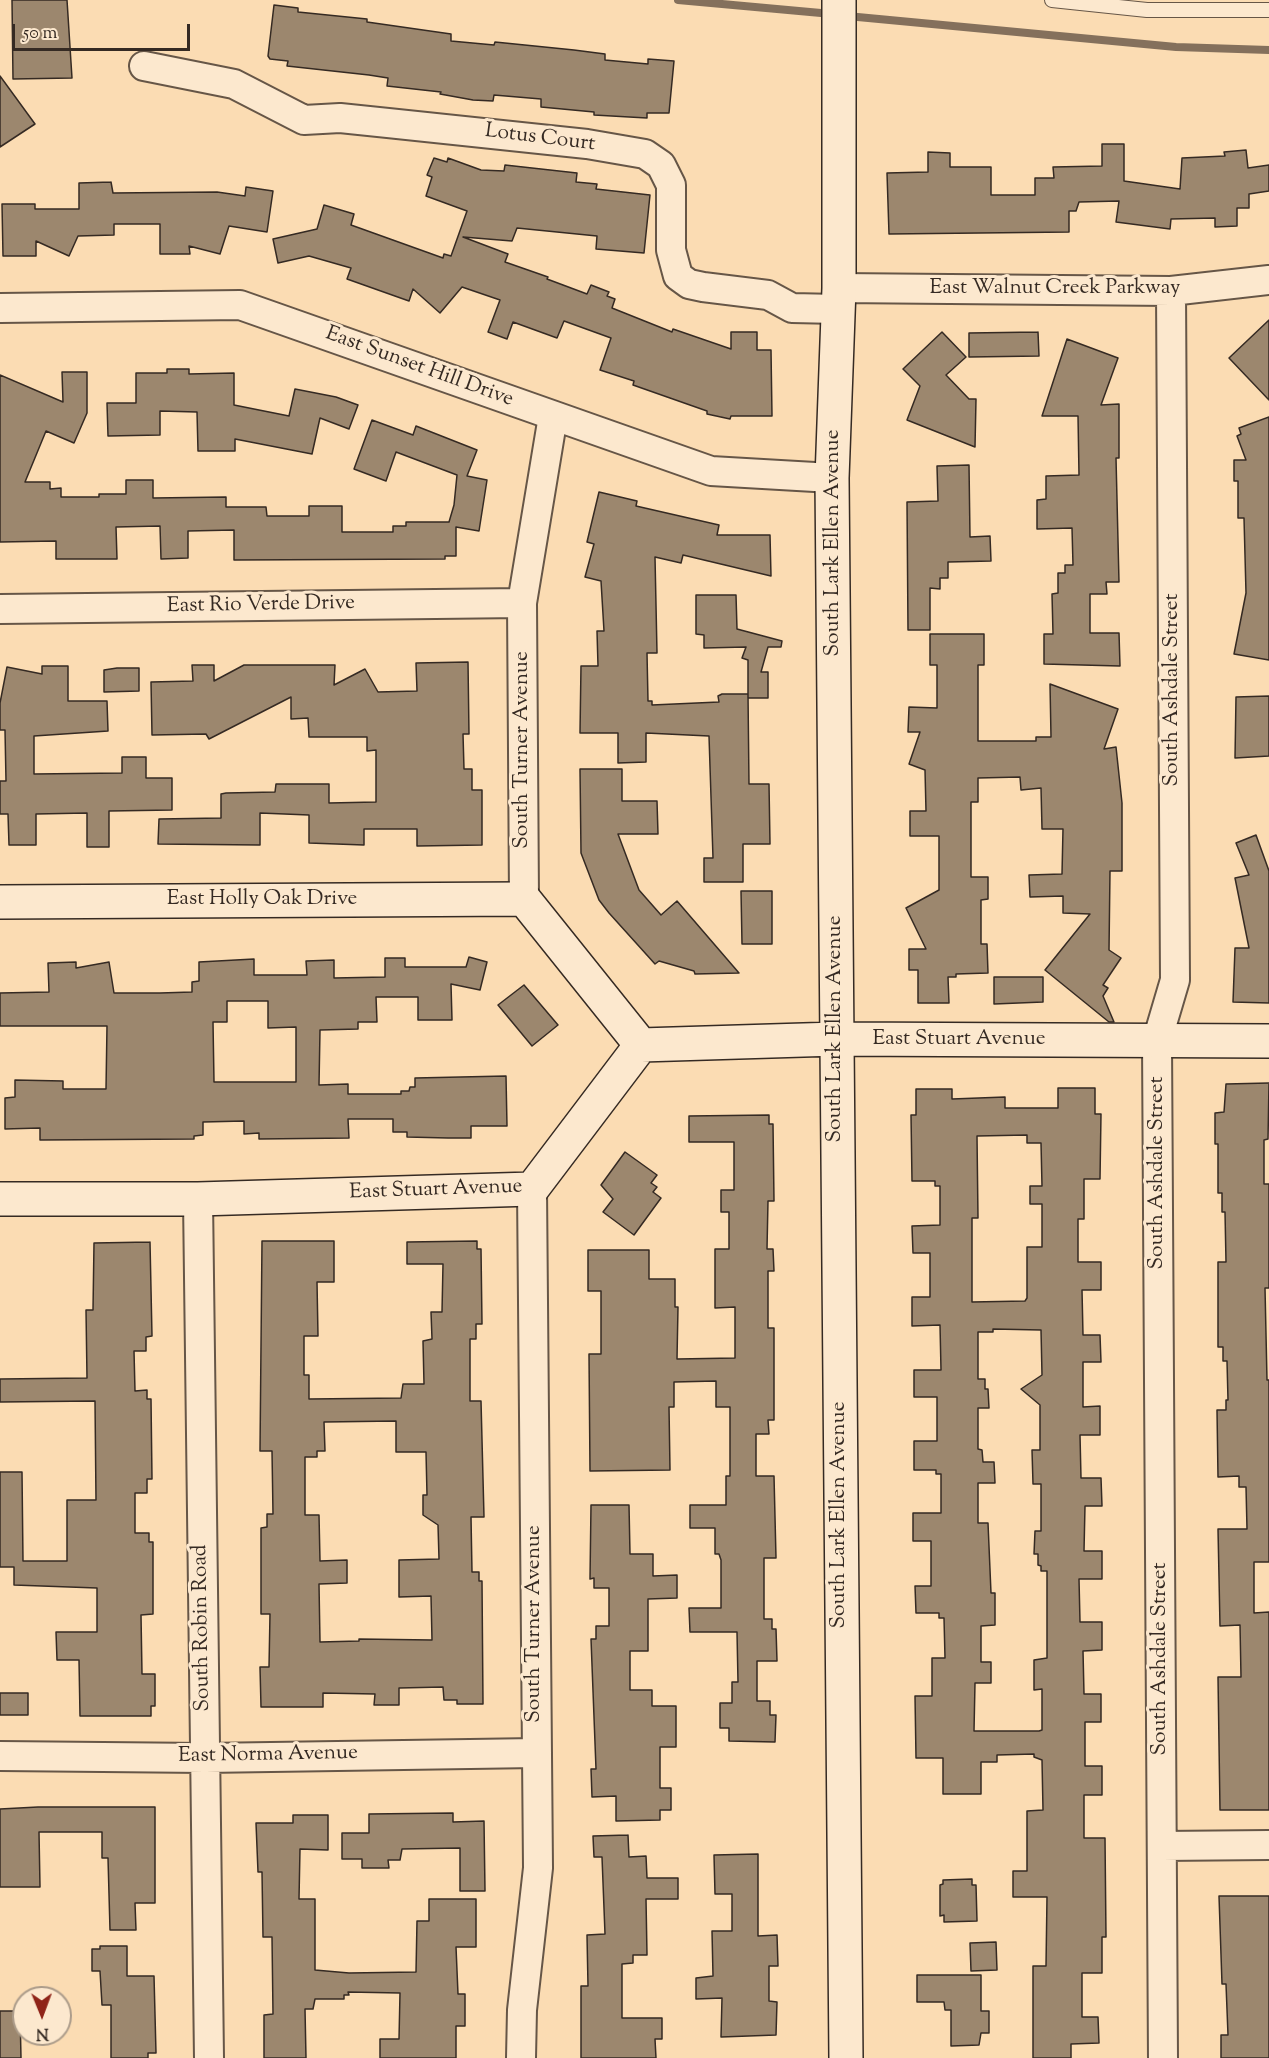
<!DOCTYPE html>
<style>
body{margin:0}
#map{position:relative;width:1269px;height:2058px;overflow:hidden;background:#fbdcb3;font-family:"Sorts Mill Goudy",serif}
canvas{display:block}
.north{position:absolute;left:12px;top:1986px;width:60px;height:60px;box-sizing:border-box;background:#fce8ce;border:2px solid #ac9c8a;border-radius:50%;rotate:179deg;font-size:16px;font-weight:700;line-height:24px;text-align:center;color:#352a23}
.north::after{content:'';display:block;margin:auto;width:21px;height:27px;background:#8f2418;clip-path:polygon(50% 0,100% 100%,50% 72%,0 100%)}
.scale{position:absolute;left:12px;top:24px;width:178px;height:27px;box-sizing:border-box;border:3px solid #352a23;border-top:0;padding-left:8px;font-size:18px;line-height:21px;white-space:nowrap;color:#352a23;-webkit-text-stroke:4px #fce8ce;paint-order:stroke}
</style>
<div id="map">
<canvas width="1269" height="2058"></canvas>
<div class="north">N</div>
<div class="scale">50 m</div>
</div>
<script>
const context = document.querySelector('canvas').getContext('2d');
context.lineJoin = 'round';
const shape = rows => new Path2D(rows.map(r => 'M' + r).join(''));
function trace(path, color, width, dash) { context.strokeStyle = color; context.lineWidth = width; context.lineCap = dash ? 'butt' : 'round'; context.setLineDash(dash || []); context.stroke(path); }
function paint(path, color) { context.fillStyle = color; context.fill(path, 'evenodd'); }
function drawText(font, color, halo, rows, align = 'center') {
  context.font = font + ' "Sorts Mill Goudy",serif'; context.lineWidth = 6; context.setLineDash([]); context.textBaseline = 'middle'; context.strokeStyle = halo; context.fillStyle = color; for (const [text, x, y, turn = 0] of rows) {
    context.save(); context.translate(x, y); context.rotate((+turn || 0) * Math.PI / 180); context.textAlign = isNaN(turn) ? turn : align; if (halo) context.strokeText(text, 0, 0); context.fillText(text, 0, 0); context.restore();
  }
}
trace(shape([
 [678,0,832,14],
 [847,16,1176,47,1269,50]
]), '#84705c', 8);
const building = shape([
 [12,0,67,0,72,78,13,79,12,0],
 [274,5,298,8,298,12,367,19,367,22,451,34,451,41,494,45,495,42,574,50,605,54,605,60,648,64,648,59,674,61,669,113,647,113,647,118,594,115,594,112,541,107,541,99,494,95,493,101,473,100,440,94,441,92,387,86,388,78,369,75,287,66,288,61,270,59,268,56,274,5],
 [0,76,35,124,0,147,0,76],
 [1102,144,1124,144,1124,181,1180,189,1182,158,1225,156,1224,152,1246,150,1248,168,1269,165,1269,191,1249,194,1249,208,1237,208,1237,226,1215,227,1215,218,1171,219,1170,229,1116,222,1119,201,1079,202,1076,211,1069,211,1069,232,889,234,887,173,928,172,928,152,950,153,950,167,991,167,991,195,1035,195,1035,178,1054,178,1053,167,1102,166,1102,144],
 [434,158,447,162,448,158,481,170,504,171,505,165,577,173,576,182,597,184,596,189,650,195,644,253,596,249,597,236,517,228,512,241,463,237,508,254,505,262,548,277,547,279,587,294,591,285,609,292,607,296,615,299,612,308,672,332,673,329,731,349,731,332,757,332,757,350,771,350,772,416,731,416,730,419,707,414,707,411,633,385,634,381,600,370,611,338,564,321,557,338,513,322,507,339,488,332,500,300,462,287,440,313,413,289,409,301,347,279,351,268,309,256,278,263,273,239,317,229,324,205,354,214,351,225,443,258,444,254,451,256,467,211,426,196,432,177,427,175,434,158],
 [111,182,113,193,217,192,245,196,246,187,273,191,267,232,229,226,220,254,189,246,190,254,160,254,160,224,114,224,114,235,78,236,69,256,36,241,36,256,3,256,2,204,35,204,35,209,79,209,79,183,111,182],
 [1269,320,1269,400,1229,358,1269,320],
 [942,332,966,357,946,375,969,399,976,399,975,447,907,420,920,386,903,369,942,332],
 [1038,332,1039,356,969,357,969,333,1038,332],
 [1067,339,1118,358,1101,405,1119,404,1119,458,1116,458,1119,582,1106,582,1107,594,1090,594,1090,633,1119,633,1120,666,1044,664,1044,634,1053,634,1052,594,1058,593,1058,573,1065,573,1065,565,1073,565,1072,528,1037,529,1037,500,1046,499,1046,476,1079,475,1078,416,1042,416,1067,339],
 [167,369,189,369,189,374,234,373,234,405,289,416,295,389,336,397,358,405,349,429,320,418,312,454,235,439,235,451,198,451,197,412,160,411,160,435,108,436,107,403,136,403,136,373,167,373,167,369],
 [62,372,87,372,87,413,74,443,46,431,25,482,50,482,50,489,61,488,61,497,99,497,99,494,126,494,126,480,153,480,153,498,226,497,226,507,266,507,267,516,309,516,309,506,342,506,342,532,393,532,393,526,406,526,406,522,449,522,454,505,457,475,396,452,386,481,354,469,372,420,413,435,416,426,477,450,467,476,487,480,479,531,456,527,456,556,445,556,445,559,234,560,234,530,188,531,188,558,161,559,160,526,116,527,117,559,56,559,56,541,0,542,0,375,63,402,62,372],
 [1269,417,1269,660,1234,654,1246,593,1244,518,1238,518,1238,481,1234,481,1234,460,1246,460,1237,436,1241,434,1239,428,1269,417],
 [969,465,970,537,990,536,991,561,948,562,948,578,940,578,940,589,930,588,930,630,908,630,907,502,938,501,937,466,969,465],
 [599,492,637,501,636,506,719,525,717,535,770,535,771,576,683,555,681,563,655,557,657,653,647,653,648,701,652,701,652,705,719,702,718,696,722,694,748,694,749,784,769,784,770,844,743,844,743,882,704,882,704,858,713,858,709,736,646,733,646,762,618,763,618,733,580,733,581,666,598,666,597,631,604,631,601,581,585,577,594,544,587,542,599,492],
 [696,595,736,595,737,629,782,641,781,647,768,647,761,672,768,672,768,698,748,698,748,660,742,658,746,647,704,648,704,635,696,634,696,595],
 [930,634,984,634,984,665,978,665,978,741,1036,741,1036,737,1051,737,1050,684,1118,709,1104,749,1116,747,1122,803,1122,871,1110,871,1109,950,1121,958,1103,985,1108,988,1103,996,1114,1022,1109,1022,1045,970,1090,914,1063,913,1063,896,1030,897,1029,875,1062,874,1063,829,1042,829,1041,788,1021,790,1020,777,978,778,978,802,971,802,971,877,988,877,988,899,981,900,981,944,987,944,988,973,956,974,956,977,948,977,949,1003,918,1003,918,970,909,970,909,949,926,949,906,908,939,890,939,836,910,836,910,811,926,811,925,770,909,764,920,732,908,732,909,707,937,708,937,665,930,665,930,634],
 [468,662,469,734,463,734,464,769,472,769,472,790,482,790,482,845,417,846,417,829,364,829,364,845,309,843,309,815,260,813,260,845,158,844,159,819,221,818,221,794,226,793,275,792,276,784,329,784,329,803,376,802,376,750,367,751,367,737,309,737,308,718,291,719,291,697,209,739,206,734,152,735,151,682,193,681,192,665,214,665,214,681,244,665,335,665,334,685,365,669,378,692,417,691,416,663,468,662],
 [42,666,68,666,68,701,107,701,108,731,34,736,34,774,122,773,122,757,146,757,146,778,172,778,172,810,109,811,109,847,87,847,87,813,36,814,36,845,9,845,8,814,0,814,0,781,6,781,5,730,0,730,0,703,7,667,42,674,42,666],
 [117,668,139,668,139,691,104,692,104,670,117,668],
 [1269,696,1269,756,1235,758,1236,697,1269,696],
 [580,769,622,769,622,801,657,801,658,834,618,834,639,890,661,915,677,901,739,973,695,974,694,971,659,961,655,964,609,913,599,900,581,853,580,769],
 [1256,835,1269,871,1269,1003,1233,1002,1235,948,1249,948,1235,878,1249,875,1236,843,1256,835],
 [741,891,772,891,772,944,742,944,741,891],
 [469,957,487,962,480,990,451,984,452,1020,418,1020,418,997,376,997,377,1022,358,1022,358,1029,320,1030,319,1085,348,1084,348,1094,401,1094,401,1091,409,1091,410,1087,415,1087,415,1078,506,1076,507,1126,471,1126,471,1138,448,1138,407,1137,407,1132,393,1132,393,1119,348,1119,349,1138,259,1139,259,1133,244,1134,244,1121,203,1122,203,1135,194,1136,194,1139,40,1140,40,1128,5,1129,5,1098,15,1097,15,1080,63,1081,63,1089,106,1089,107,1026,0,1026,0,993,49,992,48,963,76,962,76,968,109,962,114,993,160,993,192,992,192,982,199,981,199,962,254,959,254,975,307,975,306,961,334,960,334,978,385,977,385,958,405,958,405,967,466,967,469,957],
 [227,1001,268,1001,268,1028,296,1027,296,1082,214,1082,213,1022,227,1022,227,1001],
 [994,977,1043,977,1043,1002,994,1004,994,977],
 [524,985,558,1025,532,1046,498,1005,524,985],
 [1269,1083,1268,1139,1264,1140,1264,1184,1269,1184,1269,1288,1265,1288,1267,1380,1269,1380,1269,1562,1254,1562,1254,1613,1269,1612,1269,1810,1220,1810,1218,1677,1241,1677,1240,1625,1220,1626,1218,1529,1247,1529,1246,1487,1239,1487,1239,1476,1218,1477,1217,1410,1226,1410,1226,1400,1228,1400,1227,1361,1223,1361,1223,1347,1218,1347,1218,1262,1226,1262,1225,1212,1222,1212,1222,1193,1218,1193,1218,1144,1215,1144,1215,1113,1224,1112,1226,1084,1269,1083],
 [1058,1088,1095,1088,1095,1114,1101,1114,1100,1179,1084,1179,1084,1219,1078,1219,1078,1262,1101,1262,1101,1290,1082,1290,1083,1335,1100,1335,1101,1362,1083,1362,1083,1407,1100,1406,1100,1435,1080,1435,1081,1478,1101,1478,1102,1506,1085,1506,1084,1551,1102,1551,1102,1579,1079,1579,1080,1622,1102,1622,1102,1650,1083,1651,1084,1694,1101,1694,1101,1722,1085,1722,1085,1766,1102,1766,1102,1795,1084,1795,1084,1838,1105,1838,1106,1937,1102,1937,1102,1973,1082,1973,1082,2017,1098,2017,1099,2043,1071,2044,1071,2058,1033,2058,1033,1966,1046,1966,1047,1897,1013,1897,1013,1871,1027,1871,1027,1811,1043,1810,1042,1760,1034,1757,1034,1754,997,1755,997,1762,981,1762,981,1794,943,1794,943,1758,916,1758,915,1696,932,1696,932,1658,945,1658,944,1618,939,1618,939,1613,916,1613,915,1586,931,1586,931,1541,913,1541,913,1513,941,1513,941,1474,936,1474,936,1470,914,1470,914,1441,937,1441,937,1397,914,1397,914,1370,941,1370,940,1325,912,1326,912,1297,930,1297,930,1253,913,1253,912,1226,940,1225,940,1186,935,1186,935,1181,912,1181,911,1115,916,1115,916,1089,952,1089,952,1099,1005,1097,1005,1108,1058,1108,1058,1088],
 [1027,1135,1027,1143,1041,1143,1042,1186,1030,1186,1030,1204,1042,1204,1042,1247,1027,1247,1027,1298,1025,1301,972,1302,972,1218,978,1218,977,1136,1027,1135],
 [993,1329,1041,1330,1042,1375,1021,1389,1040,1405,1040,1450,1032,1450,1033,1484,1041,1484,1041,1531,1035,1531,1034,1554,1038,1554,1038,1565,1041,1566,1041,1571,1047,1571,1047,1658,1034,1660,1034,1690,1042,1689,1042,1730,1039,1731,974,1731,975,1683,991,1683,991,1662,981,1662,981,1626,995,1625,995,1593,991,1593,988,1523,978,1523,978,1483,995,1483,994,1462,983,1462,982,1450,978,1449,978,1408,989,1408,988,1389,985,1389,985,1379,978,1379,978,1332,993,1332,993,1329],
 [769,1115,769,1124,773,1124,774,1201,768,1201,767,1249,773,1249,774,1271,768,1271,768,1328,774,1328,774,1420,768,1420,769,1434,756,1434,756,1476,774,1476,776,1558,764,1558,764,1619,772,1619,772,1629,776,1629,777,1661,757,1661,757,1701,770,1701,770,1715,776,1715,775,1742,729,1741,729,1728,720,1728,720,1703,732,1703,732,1682,738,1682,737,1632,690,1632,689,1608,721,1608,721,1560,719,1554,715,1554,715,1528,690,1528,690,1505,726,1505,726,1476,730,1476,730,1407,716,1407,716,1381,674,1382,674,1407,669,1407,670,1470,590,1471,589,1354,601,1354,601,1291,588,1291,588,1250,649,1250,649,1279,675,1279,675,1307,678,1307,677,1359,735,1358,735,1307,715,1308,715,1249,729,1249,729,1212,721,1212,721,1190,734,1190,734,1142,689,1142,689,1116,769,1115],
 [625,1152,657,1175,651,1183,657,1187,653,1192,661,1198,634,1235,603,1212,613,1199,601,1185,625,1152],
 [262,1241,334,1241,334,1282,317,1282,318,1336,304,1336,304,1375,309,1375,309,1399,401,1398,403,1384,424,1384,423,1341,432,1339,431,1312,442,1312,443,1264,407,1264,407,1242,477,1241,477,1249,481,1249,482,1324,476,1324,476,1339,470,1339,470,1401,481,1401,484,1517,471,1517,472,1572,479,1572,479,1581,482,1581,483,1704,457,1704,457,1700,444,1700,443,1687,399,1688,399,1705,374,1705,375,1694,323,1693,323,1707,261,1707,260,1667,269,1667,270,1614,261,1614,261,1528,267,1527,267,1514,273,1514,272,1451,260,1451,262,1241],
 [396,1421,396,1452,426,1452,427,1495,423,1495,423,1515,438,1525,439,1559,399,1560,399,1597,431,1596,432,1640,359,1639,359,1641,320,1642,319,1584,347,1583,347,1560,320,1561,319,1515,305,1515,305,1457,317,1457,317,1451,325,1451,324,1422,396,1421],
 [150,1242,152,1336,146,1337,146,1351,134,1351,135,1391,147,1390,147,1399,151,1399,152,1479,147,1479,147,1493,135,1493,135,1533,149,1533,149,1542,153,1542,153,1614,141,1615,142,1674,155,1674,155,1706,151,1706,151,1716,80,1716,79,1660,57,1660,56,1632,97,1632,97,1588,14,1585,14,1567,0,1567,0,1472,22,1472,23,1561,67,1561,67,1500,96,1500,95,1401,0,1402,0,1379,87,1378,86,1310,93,1310,94,1243,150,1242],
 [591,1505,629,1505,630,1554,653,1554,653,1576,677,1575,677,1598,648,1599,648,1651,630,1651,630,1690,652,1690,652,1706,676,1706,676,1747,660,1747,660,1788,671,1788,671,1810,660,1810,660,1820,616,1821,616,1796,592,1797,591,1769,596,1769,591,1639,596,1639,596,1626,609,1626,609,1588,594,1588,594,1578,590,1579,591,1505],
 [0,1693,28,1693,28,1715,0,1715,0,1693],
 [38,1807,155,1807,155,1903,135,1903,136,1930,110,1930,108,1858,102,1858,102,1832,39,1832,40,1887,0,1887,0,1809,38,1807],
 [453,1813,453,1822,484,1821,485,1891,460,1891,460,1848,402,1849,400,1860,388,1860,389,1868,362,1868,362,1859,342,1859,342,1833,369,1833,369,1814,453,1813],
 [293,1815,328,1815,328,1850,300,1849,299,1899,315,1899,315,1970,349,1973,416,1972,417,1921,429,1921,429,1899,476,1899,476,1947,456,1947,458,1994,465,1994,465,2026,456,2026,456,2058,380,2058,380,2039,399,2039,400,1993,348,1992,349,1995,344,1995,344,1999,315,1999,313,2009,305,2009,306,2058,264,2058,264,2015,273,2014,272,1937,263,1937,262,1872,258,1872,256,1823,293,1823,293,1815],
 [628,1835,629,1857,646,1856,647,1878,678,1878,678,1899,646,1899,647,1955,633,1955,633,1963,622,1964,622,2018,662,2018,662,2039,655,2039,656,2058,581,2058,581,1986,588,1986,587,1935,605,1934,602,1857,594,1857,593,1836,628,1835],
 [758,1854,758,1936,777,1935,778,1966,769,1966,769,2001,777,2002,776,2035,721,2037,722,1998,696,1999,696,1978,713,1976,712,1931,732,1931,732,1894,715,1894,714,1855,758,1854],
 [972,1879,972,1885,976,1885,977,1921,944,1922,944,1915,940,1916,940,1885,943,1884,943,1880,972,1879],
 [1219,1896,1269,1896,1269,2058,1221,2058,1221,2035,1228,2035,1226,1984,1222,1984,1219,1896],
 [996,1942,997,1970,971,1971,970,1943,996,1942],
 [100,1946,127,1946,127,1976,154,1976,156,2053,148,2053,148,2058,111,2058,111,2005,102,2005,100,1971,92,1971,92,1949,100,1949,100,1946],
 [917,1975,981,1975,981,2011,989,2011,989,2033,981,2033,979,2045,951,2046,951,2010,945,2010,944,2002,917,2002,917,1975],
 [0,2011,20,2011,21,2058,0,2058,0,2011]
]);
paint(building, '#9c876e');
trace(building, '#352a23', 1.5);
const lane = shape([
 [1052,0,1147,10,1269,10]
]);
const street = shape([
 [144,66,234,84,304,120,340,118,388,123,587,144,645,154,661,165,671,185,671,250,678,276,689,284,703,287,768,295,792,308,838,309],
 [839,288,1171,291,1269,280],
 [0,308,240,305,711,471,832,478],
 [0,609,522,603],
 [524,899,522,603,553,416],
 [198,1199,209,2058],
 [0,1756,205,1758,536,1753],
 [1162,1846,1269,1845],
 [521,2058,522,2010,538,1868,532,1189],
 [1163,2058,1157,1041,1175,980,1171,291]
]);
const secondary = shape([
 [839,0,839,288,832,478,846,2058],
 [0,902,524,899,641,1045],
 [0,1199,198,1199,532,1189,641,1045,836,1039,1269,1041]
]);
trace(lane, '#665647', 16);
trace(street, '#665647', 32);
trace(secondary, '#352a23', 36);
trace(lane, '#fce8ce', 14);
trace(street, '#fce8ce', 28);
trace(secondary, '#fce8ce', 33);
drawText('21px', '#352a23', '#fce8ce', [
 ["Lotus Court",540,139,7],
 ["East Walnut Creek Parkway",1055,289],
 ["East Sunset Hill Drive",419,368,20],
 ["South Lark Ellen Avenue",834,543,-90],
 ["East Rio Verde Drive",261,606,-1],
 ["South Ashdale Street",1173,690,-90],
 ["South Turner Avenue",523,750,-90],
 ["East Holly Oak Drive",262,900],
 ["South Lark Ellen Avenue",836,1029,-90],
 ["East Stuart Avenue",959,1040],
 ["South Ashdale Street",1158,1173,-90],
 ["East Stuart Avenue",436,1191,-2],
 ["South Lark Ellen Avenue",840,1515,-90],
 ["South Turner Avenue",535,1624,-90],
 ["South Robin Road",203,1628,-91],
 ["South Ashdale Street",1161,1659,-90],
 ["East Norma Avenue",268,1756,-1]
]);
</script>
